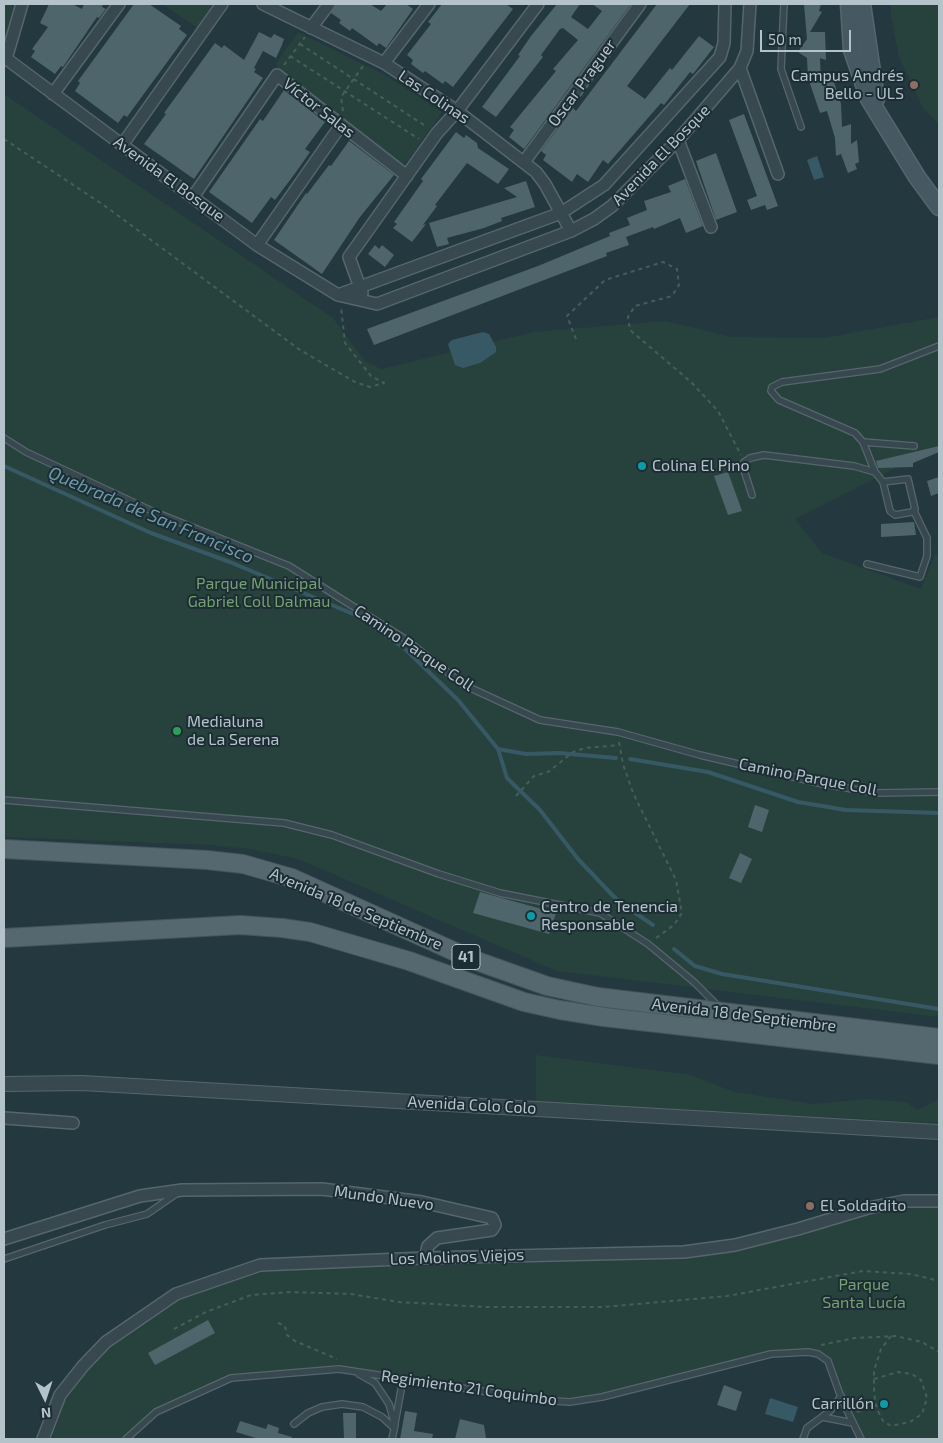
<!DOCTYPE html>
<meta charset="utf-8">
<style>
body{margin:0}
#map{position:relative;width:943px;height:1443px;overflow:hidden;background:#24383f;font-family:"Exo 2",sans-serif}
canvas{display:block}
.frame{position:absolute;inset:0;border:5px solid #b4c3ca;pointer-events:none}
.north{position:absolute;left:20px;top:1373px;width:50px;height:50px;-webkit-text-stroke:4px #1d2d34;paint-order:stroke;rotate:176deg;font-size:14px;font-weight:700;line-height:20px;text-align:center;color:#b4c3ca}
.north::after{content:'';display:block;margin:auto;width:18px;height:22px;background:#b4c3ca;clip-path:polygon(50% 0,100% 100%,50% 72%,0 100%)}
.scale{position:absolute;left:760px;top:30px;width:91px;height:22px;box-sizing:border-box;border:2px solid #b4c3ca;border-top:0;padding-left:6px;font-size:15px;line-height:18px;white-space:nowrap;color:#b4c3ca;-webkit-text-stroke:4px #1d2d34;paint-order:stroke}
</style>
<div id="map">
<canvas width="943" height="1443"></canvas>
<div class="frame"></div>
<div class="north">N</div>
<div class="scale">50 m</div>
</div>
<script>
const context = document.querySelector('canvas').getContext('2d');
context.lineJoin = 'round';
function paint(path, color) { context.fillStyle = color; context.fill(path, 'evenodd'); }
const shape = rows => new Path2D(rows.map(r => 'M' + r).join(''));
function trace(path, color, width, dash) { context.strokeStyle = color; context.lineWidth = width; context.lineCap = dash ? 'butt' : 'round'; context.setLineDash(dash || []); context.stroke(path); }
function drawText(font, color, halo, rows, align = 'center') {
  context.font = font + ' "Exo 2",sans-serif'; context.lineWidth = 4; context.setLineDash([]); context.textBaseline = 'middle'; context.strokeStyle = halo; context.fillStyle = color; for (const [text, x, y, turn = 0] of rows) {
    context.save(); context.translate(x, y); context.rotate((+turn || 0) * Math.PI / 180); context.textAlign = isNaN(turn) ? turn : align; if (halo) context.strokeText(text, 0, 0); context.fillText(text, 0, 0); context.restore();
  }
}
paint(shape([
 [6,4,15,4,4,39,4,10],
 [162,4,214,4,198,28],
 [891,4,939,4,939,124,923,108,899,57,891,15],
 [298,32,385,75,442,112,408,161,403,164,398,161,287,77,278,68,276,63],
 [4,94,333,318,365,361,381,369,534,332,666,321,731,337,824,338,939,317,939,446,795,519,822,553,921,589,935,554,939,556,939,1017,557,971,298,859,250,849,212,845,4,837],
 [536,1055,691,1075,734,1092,814,1104,868,1099,906,1102,918,1110,939,1099,939,1123,536,1102],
 [905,1207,939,1207,939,1439,861,1439,828,1361,818,1354,771,1354,570,1402,339,1369,231,1378,156,1412,126,1439,51,1439,66,1398,88,1370,111,1347,180,1300,261,1272,330,1268,685,1259,736,1251,800,1236,869,1214]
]), '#27423c');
paint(shape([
 [817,156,824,177,814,180,807,160],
 [483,332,489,334,496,347,496,352,480,363,463,368,455,365,448,344,452,340],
 [770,1398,798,1407,793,1422,765,1414]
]), '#375966');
trace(shape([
 [4,466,151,533,230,562,358,616,404,648,458,700,498,749,507,778,540,810,578,859,619,902,653,925],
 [498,749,526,754,559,753,616,758],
 [630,759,708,772,798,802,846,810,939,813],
 [674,949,695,966,722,974,939,1009]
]), '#375966', 4);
paint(shape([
 [49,4,72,4,82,9,84,4,103,4,102,7,106,9,99,18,97,17,63,67,61,66,55,74,31,57,35,51,32,49,48,27,40,23],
 [134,4,149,4,181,26,179,29,187,35,127,117,124,115,118,123,75,91,80,83,78,81],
 [336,4,370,4,381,11,387,4,406,4,413,9,386,48,379,43,377,46,352,28,350,31,339,23,341,20,331,13],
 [442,4,506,4,513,9,453,87,445,81,443,84,425,71,423,73,411,64,413,60,407,55,431,24,428,22],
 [557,4,580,4,571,17,588,29,602,11,592,4,631,4,524,149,509,137,514,130,510,127,556,71,553,69,578,40,563,28,560,29,541,55,543,57,496,117,482,107,520,56,518,55,531,36],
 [657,4,690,4,627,86,645,99,670,68,672,70,699,36,714,47,693,74,690,72,664,105,661,103,608,164,603,160,588,182,577,174,572,182,543,160,546,155,541,151,573,108,576,111],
 [804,4,821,4,819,11,822,12,810,32,825,32,826,60,820,58,821,83,834,82,841,104,842,127,851,124,851,144,857,140,859,162,855,164,857,169,848,173,841,154,836,156,835,138,827,111,820,113,808,78,807,58,798,52,807,39],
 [259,32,271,38,274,34,284,39,282,45,276,58,263,51,254,68,256,69,254,72,263,78,194,179,144,144,166,114,164,113,215,43,222,48,224,45,244,60],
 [284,90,325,122,305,149,310,152,296,172,275,200,271,197,252,223,209,192,260,119,263,121],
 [744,114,778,206,767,210,765,205,751,210,747,200,757,196,729,120],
 [456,132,464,138,466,135,477,143,478,148,509,169,498,184,467,163,435,205,437,206,423,225,426,224,412,242,393,228,397,224,394,222,423,181,421,179],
 [349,141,394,175,360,217,322,274,274,240,306,193,307,194,329,165,331,166],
 [716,153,737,212,716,220,696,161],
 [685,179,703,226,686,233,680,218,654,229,653,227,626,237,629,245,606,253,607,256,374,345,367,329,538,266,610,236,609,233,630,225,627,218,647,210,644,201,671,192,668,186],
 [526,181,535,207,501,218,502,221,484,228,447,238,449,244,437,247,429,223,517,197,504,188],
 [375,245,379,249,382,245,394,255,385,267,368,254],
 [939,446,939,452,913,463,913,467,878,468,876,461],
 [728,472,742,511,728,515,714,476],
 [939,477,939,493,931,496,927,481],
 [914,522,916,535,881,537,881,524],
 [755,805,769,810,762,832,748,827],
 [740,853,752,859,741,883,729,878],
 [480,892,556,913,549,934,473,913],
 [208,1320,215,1333,155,1365,148,1353],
 [724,1385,742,1392,736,1411,717,1405],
 [405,1411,417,1413,414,1431,433,1434,432,1439,400,1439],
 [343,1413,356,1413,356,1439,344,1439],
 [460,1419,484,1425,486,1438,455,1439],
 [240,1421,266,1429,268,1424,279,1428,278,1433,292,1437,291,1439,259,1439,236,1432]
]), '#4f656c');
const service = shape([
 [784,4,781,69,801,127],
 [4,438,26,452,152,511,289,566,405,639,464,685,540,720,618,732,700,755,823,784,876,793,939,792],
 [863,442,914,446],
 [883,482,908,479,915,509,912,512,895,515,890,511,883,482,875,472,863,442,855,433,779,400,771,391,772,387,782,382,880,369,939,346],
 [752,495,743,467,744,462,750,458,764,455,854,466,875,472],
 [867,564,920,577,927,556,927,538,914,511],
 [4,800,284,823,332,835,439,874,500,893,600,913,648,944,694,982,719,1007],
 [4,1259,105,1225,147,1214,176,1194],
 [359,1374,375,1383,389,1404,395,1425,392,1439],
 [822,1417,831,1410,841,1396],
 [395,1423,401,1390,402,1385,409,1380],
 [294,1424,308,1413,322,1407,342,1404,363,1407,382,1417,394,1428],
 [126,1439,156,1412,231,1378,339,1369,540,1400,570,1402,602,1397,771,1354,808,1352,818,1354,828,1361,842,1400,861,1439],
 [803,1439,807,1428,822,1417,853,1423]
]);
const minor = shape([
 [263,4,384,63,457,111,536,172,545,184,571,231],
 [311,28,329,4],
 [4,57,257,245,338,295,377,304,571,231,594,219,612,206,678,140,740,68,747,51,750,4],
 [6,59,22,4],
 [384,63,429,4],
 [740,68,778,174],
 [53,94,119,4],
 [678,140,711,227],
 [122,145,222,4],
 [524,162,640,4],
 [193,197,277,75,407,176],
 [257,245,341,125],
 [362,293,349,257,437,133,457,111,538,4],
 [338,295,561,213,604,185,720,57,724,43,725,4],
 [4,1118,73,1123],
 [4,1239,140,1196,182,1190,322,1189,422,1202,492,1218,495,1225,492,1230,437,1238,428,1246,425,1258],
 [43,1439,60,1395,83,1366,106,1342,176,1294,260,1265,425,1258,684,1252,735,1245,798,1229,868,1208,904,1201,939,1201]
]);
const tertiary = shape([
 [4,1084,82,1083,939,1132]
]);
const secondary = shape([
 [849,4,852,50,869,99,917,177,939,207],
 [862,4,876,99]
]);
const primary = shape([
 [4,849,207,860,243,864,292,878,471,959,547,986,598,997,939,1038],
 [4,938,240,925,282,928,310,932,409,961,524,1002,560,1010,604,1017,939,1055]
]);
trace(service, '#56666d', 8);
trace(minor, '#56666d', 14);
trace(tertiary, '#56666d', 16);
trace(secondary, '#56666d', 19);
trace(primary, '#44545b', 20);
trace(shape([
 [300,44,427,127],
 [290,56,419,139],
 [284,65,305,37],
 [343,111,341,97,363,66],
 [4,139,105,206,300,350,355,382,370,387,384,383,371,376,345,343,341,307],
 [576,339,567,316,605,280,663,262,677,269,679,285,672,296,635,306,628,317,630,330,691,382,718,411,741,455],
 [619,742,623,764,633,793,676,880,682,913,674,925,656,938],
 [516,796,534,776,548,772,573,752,585,748,620,745],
 [278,1323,285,1326,287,1335,295,1341,337,1359],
 [174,1329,206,1312,251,1295,290,1292,351,1294,399,1302,485,1307,604,1307,727,1296,863,1271,911,1274,939,1281],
 [821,1345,855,1338,896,1336,922,1342,939,1352],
 [874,1379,898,1372,912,1374,921,1380,927,1398,922,1414,910,1422,891,1426,883,1421,878,1411,875,1400,874,1388,874,1371,881,1349,891,1336],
 [857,1412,877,1405]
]), '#465e59', 2, [4, 4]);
trace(service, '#38484f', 5.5);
trace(minor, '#38484f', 11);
trace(tertiary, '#38484f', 14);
trace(secondary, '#465962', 16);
trace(primary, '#56686f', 18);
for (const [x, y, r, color] of [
 [914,85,5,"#8d6e63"],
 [642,466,5,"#0f9aa8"],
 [177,731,5,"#2e9e5b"],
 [531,916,5,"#0f9aa8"],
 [810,1206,5,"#8d6e63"],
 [884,1404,5,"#0f9aa8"]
]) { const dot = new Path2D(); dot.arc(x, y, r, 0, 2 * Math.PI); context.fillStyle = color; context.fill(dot); trace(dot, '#1d2d34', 2); }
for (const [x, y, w] of [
 [466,957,28]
]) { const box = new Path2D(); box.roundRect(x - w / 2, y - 12.5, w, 25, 4); context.fillStyle = '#1d2d34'; context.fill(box); trace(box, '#b4c3ca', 1); }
drawText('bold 15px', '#b4c3ca', null, [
 ["41",466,957]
]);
drawText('16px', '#b4c3ca', '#1d2d34', [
 ["Campus Andrés",904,76,"right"],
 ["Bello - ULS",904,94,"right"],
 ["Colina El Pino",652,466],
 ["Medialuna",187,722],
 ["de La Serena",187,740],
 ["Centro de Tenencia",541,907],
 ["Responsable",541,925],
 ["El Soldadito",820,1206],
 ["Carrillón",874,1404,"right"]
], 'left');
drawText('16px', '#b4c3ca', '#1d2d34', [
 ["Oscar Praguer",582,83,-54],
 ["Las Colinas",434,97,34],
 ["Víctor Salas",319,108,38],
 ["Avenida El Bosque",661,155,-46],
 ["Avenida El Bosque",169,179,36],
 ["Camino Parque Coll",414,648,34],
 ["Camino Parque Coll",808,777,11],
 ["Avenida 18 de Septiembre",356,909,23],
 ["Avenida 18 de Septiembre",744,1015,7],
 ["Avenida Colo Colo",472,1105,3],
 ["Mundo Nuevo",384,1198,8],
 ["Los Molinos Viejos",457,1257,-2],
 ["Regimiento 21 Coquimbo",469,1388,8]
]);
drawText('16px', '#75a072', '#1d2d34', [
 ["Parque Municipal",259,584],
 ["Gabriel Coll Dalmau",259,602],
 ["Parque",864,1285],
 ["Santa Lucía",864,1303]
]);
drawText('italic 18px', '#6c99aa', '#1d2d34', [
 ["Quebrada de San Francisco",151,515,23]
]);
</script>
